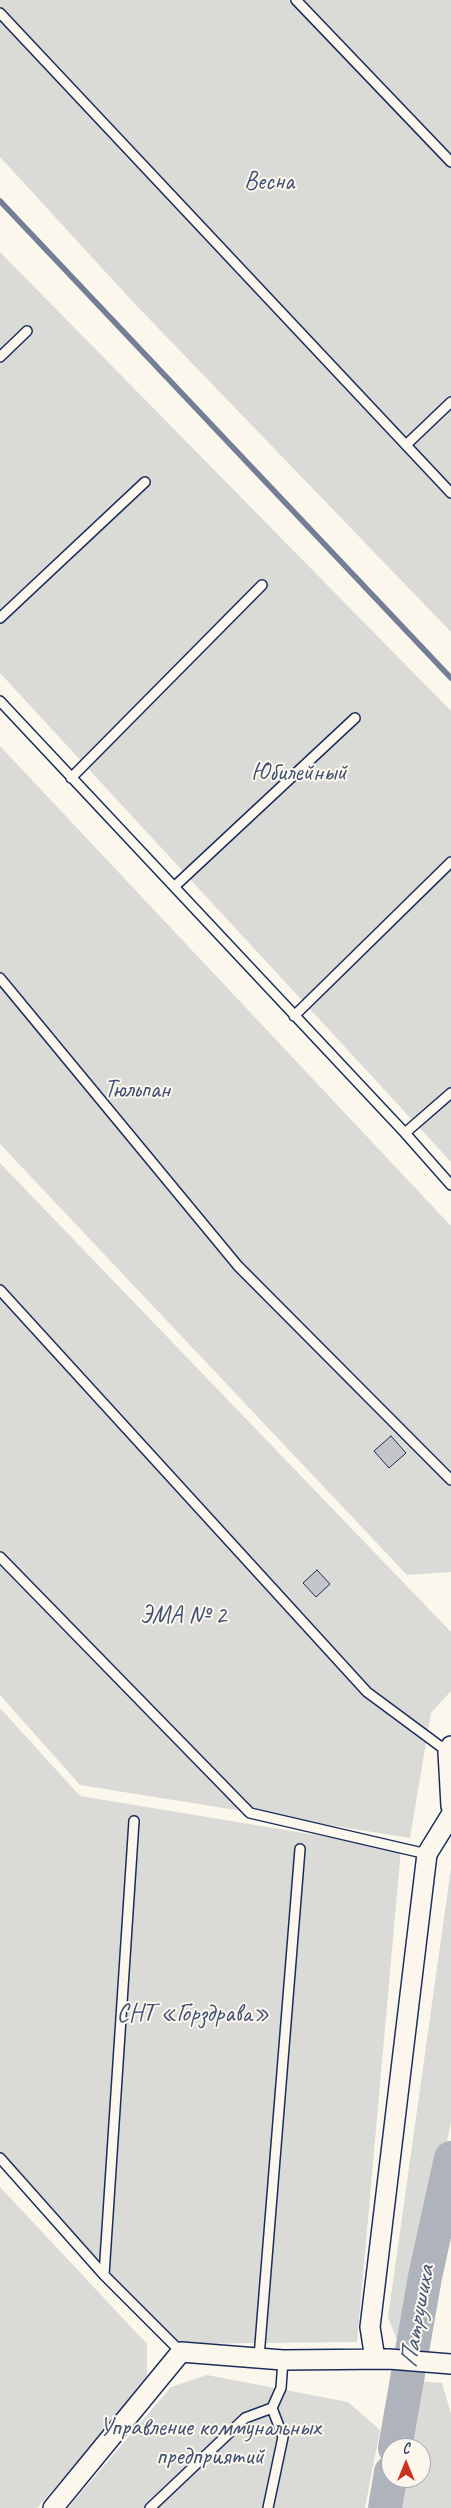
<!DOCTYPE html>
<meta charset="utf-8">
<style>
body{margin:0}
#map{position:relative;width:451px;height:2508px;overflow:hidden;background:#fbf7ec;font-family:Caveat,sans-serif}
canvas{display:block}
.north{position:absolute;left:381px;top:2438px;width:50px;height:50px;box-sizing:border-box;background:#fbf7ec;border:1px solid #a1a7b3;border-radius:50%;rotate:0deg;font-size:14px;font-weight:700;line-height:20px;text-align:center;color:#1b2f5e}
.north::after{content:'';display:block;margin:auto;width:18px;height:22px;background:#c8321e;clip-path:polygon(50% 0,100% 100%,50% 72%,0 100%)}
</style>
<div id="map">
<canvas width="451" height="2508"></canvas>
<div class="north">С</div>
</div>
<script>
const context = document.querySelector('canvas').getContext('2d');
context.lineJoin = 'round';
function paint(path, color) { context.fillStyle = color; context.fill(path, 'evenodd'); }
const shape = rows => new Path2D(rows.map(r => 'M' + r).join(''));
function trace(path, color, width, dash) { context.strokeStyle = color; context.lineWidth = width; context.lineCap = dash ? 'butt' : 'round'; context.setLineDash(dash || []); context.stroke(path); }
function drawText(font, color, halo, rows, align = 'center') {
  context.font = font + ' Caveat,sans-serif'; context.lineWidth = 4; context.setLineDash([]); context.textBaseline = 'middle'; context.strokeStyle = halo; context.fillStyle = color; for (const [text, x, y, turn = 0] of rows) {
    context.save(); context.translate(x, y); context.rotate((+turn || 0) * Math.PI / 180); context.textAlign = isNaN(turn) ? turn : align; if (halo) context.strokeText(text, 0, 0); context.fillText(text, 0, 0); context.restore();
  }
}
paint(shape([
 [0,0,451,0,451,632,133,302,0,157],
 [0,252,451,711,451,1162,0,673],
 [0,746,451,1226,451,1572,407,1575,0,1144],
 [0,1163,451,1632,451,1691,431,1713,410,1838,80,1785,0,1695],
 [0,1708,80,1796,401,1849,357,2342,169,2344,0,2164],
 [451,1868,451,2122,402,2354,388,2317],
 [0,2187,147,2344,147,2382,37,2508,0,2508],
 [207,2375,348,2402,380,2430,365,2508,68,2508,171,2387],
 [418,2381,442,2383,451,2414,451,2508,399,2508,403,2478,421,2478,421,2448,408,2448]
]), '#dadad7');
trace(shape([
 [0,201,451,678]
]), '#747e96', 5.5);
trace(shape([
 [395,2448,425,2277,451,2158],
 [385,2508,391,2472]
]), '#afb3bb', 34);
const building = shape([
 [391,1436,406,1453,389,1468,374,1451,391,1436],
 [317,1570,330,1584,316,1597,303,1583,317,1570]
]);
paint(building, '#c3c5c9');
trace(building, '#1b2f5e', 1);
const lane = shape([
 [296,0,451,162],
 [0,13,451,493],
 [0,357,27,331],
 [407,444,451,402],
 [0,618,145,482],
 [0,701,405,1133,451,1185],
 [71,778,262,585],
 [175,886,355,718],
 [0,978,238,1266,451,1480],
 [294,1016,451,862],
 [405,1133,451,1093],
 [0,1290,367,1692,448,1752],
 [0,1557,250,1813,427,1854],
 [0,2158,104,2275,181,2352],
 [104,2275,134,1821],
 [259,2357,300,1849],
 [150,2508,245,2418,272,2408],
 [268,2508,283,2437,272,2408,281,2388,283,2360]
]);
const street = shape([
 [451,1746,448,1752,451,1806],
 [375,2359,370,2327,427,1854,451,1815],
 [53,2508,181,2352,283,2360,389,2359,451,2364]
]);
trace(lane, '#1b2f5e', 12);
trace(street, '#1b2f5e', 22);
trace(lane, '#fbf7ec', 9);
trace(street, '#fbf7ec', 19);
drawText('25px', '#415176', '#fbf7ec', [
 ["Весна",269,182],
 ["Юбилейный",299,773],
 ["Тюльпан",137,1090],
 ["ЭМА № 2",183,1616],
 ["СНТ «Горздрава»",193,2014],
 ["Управление коммунальных",210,2428],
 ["предприятий",210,2457]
]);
drawText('italic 26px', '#47577a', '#fbf7ec', [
 ["Патрушиха",418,2317,-80]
]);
</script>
